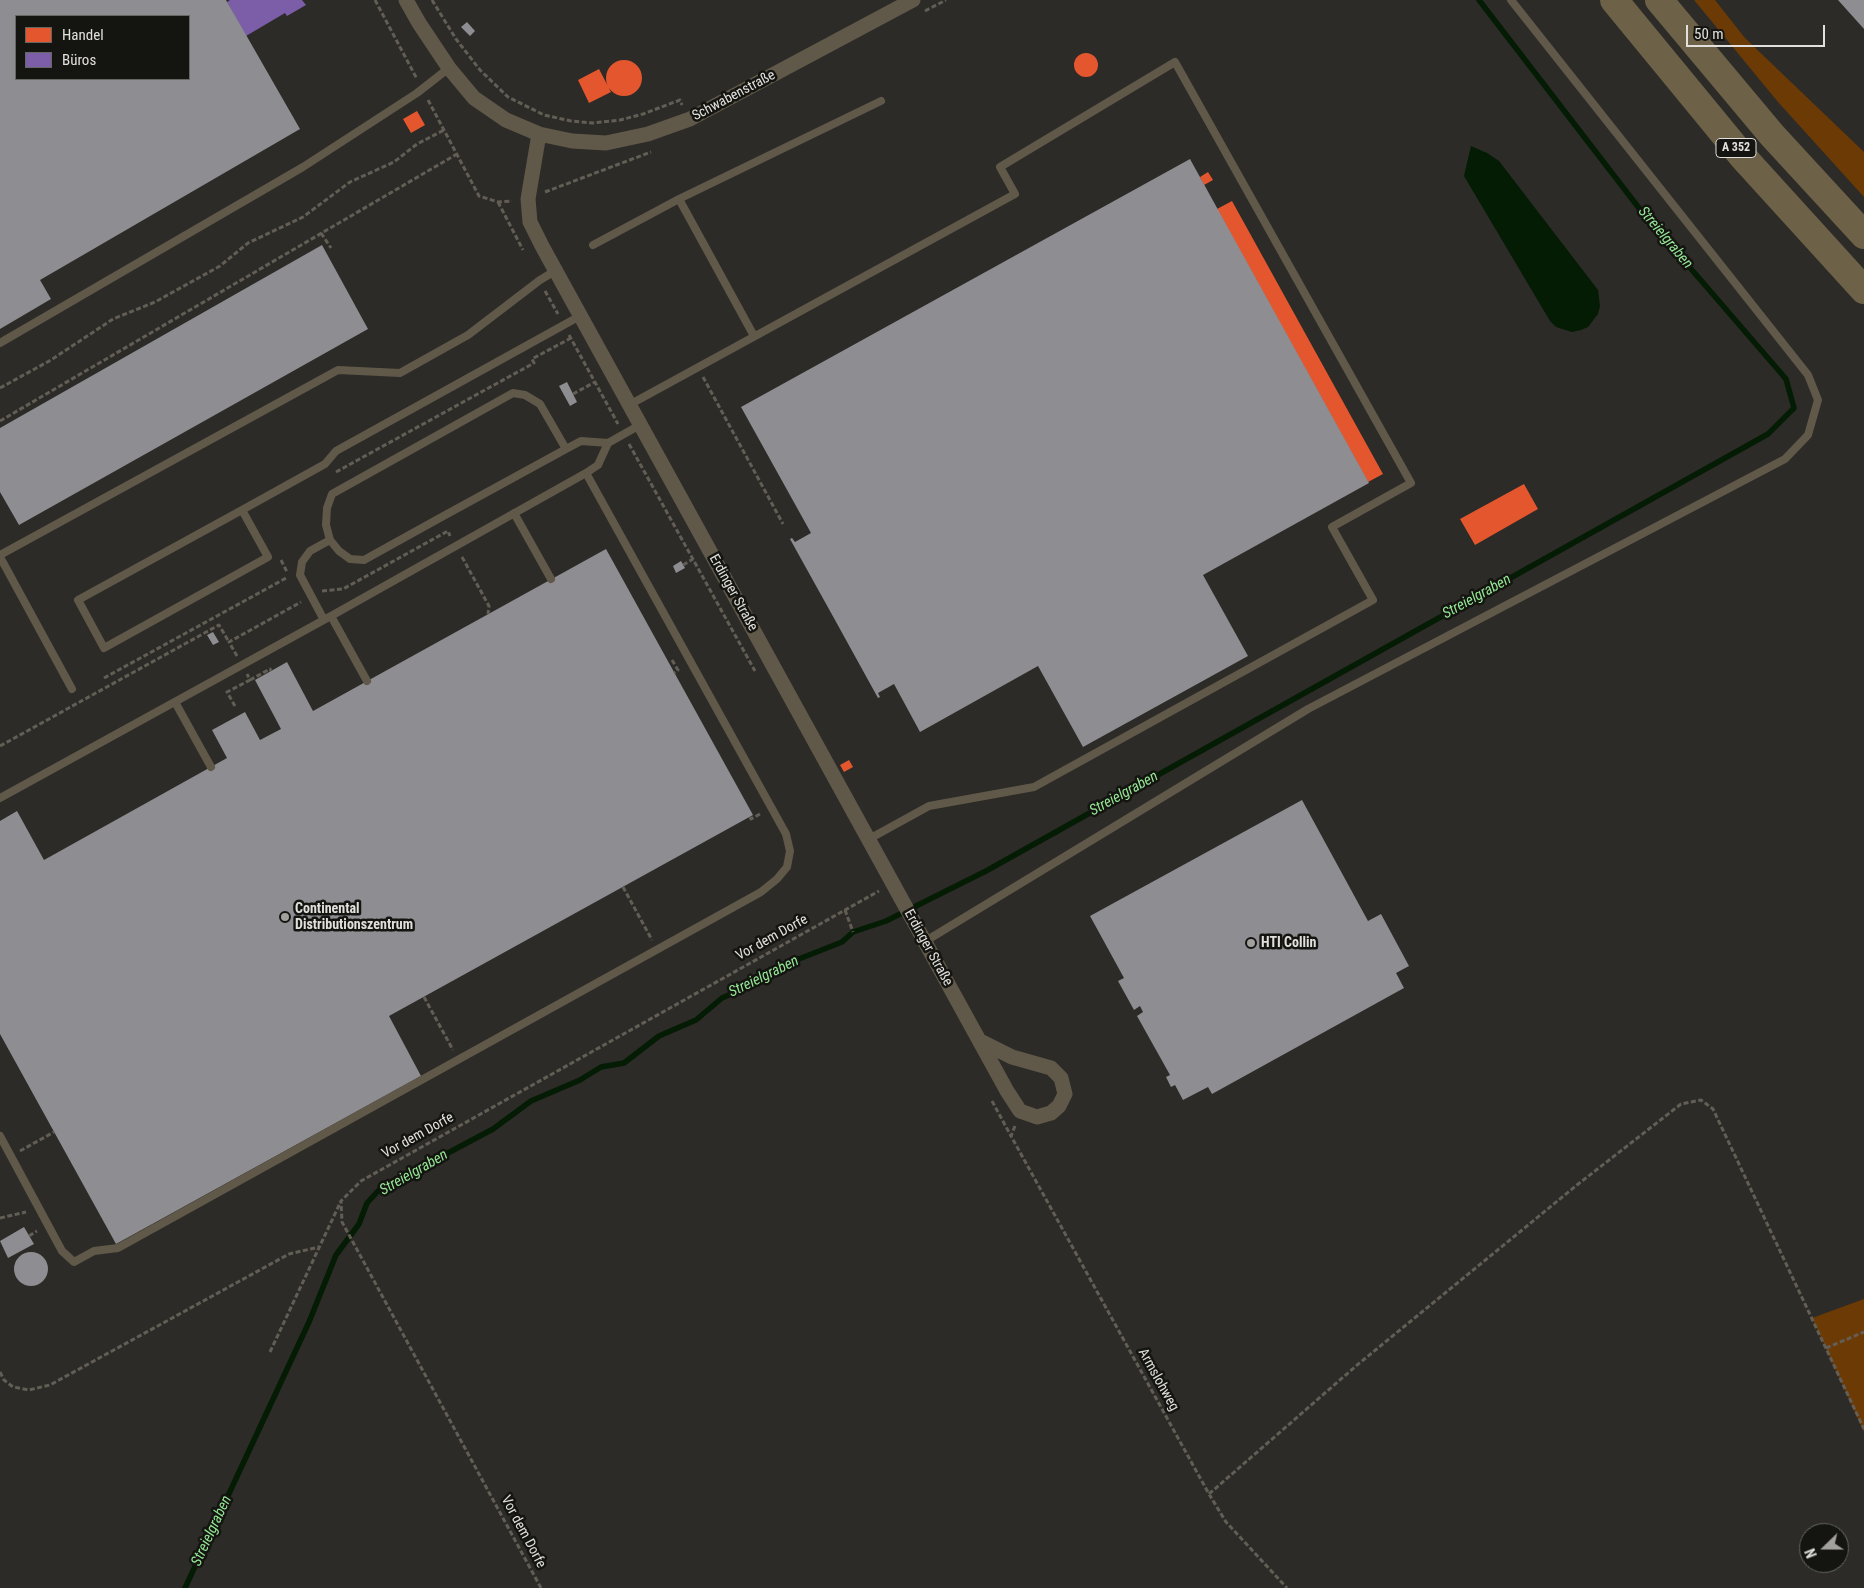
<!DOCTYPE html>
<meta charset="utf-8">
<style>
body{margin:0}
#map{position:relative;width:1864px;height:1588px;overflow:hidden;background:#2c2b27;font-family:"Roboto Condensed",sans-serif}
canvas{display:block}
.legend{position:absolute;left:15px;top:15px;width:175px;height:65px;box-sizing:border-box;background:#141411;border:1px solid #666662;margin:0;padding:6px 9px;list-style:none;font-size:15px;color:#e1e0dc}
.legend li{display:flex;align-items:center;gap:10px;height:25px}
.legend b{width:25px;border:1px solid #666662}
.north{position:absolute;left:1799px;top:1523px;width:50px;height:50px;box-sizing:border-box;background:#141411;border:1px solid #666662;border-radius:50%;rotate:248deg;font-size:14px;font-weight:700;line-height:20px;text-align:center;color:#e1e0dc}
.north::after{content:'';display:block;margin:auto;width:18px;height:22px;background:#a2a19d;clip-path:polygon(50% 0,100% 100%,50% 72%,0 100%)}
.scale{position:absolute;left:1686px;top:25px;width:139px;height:22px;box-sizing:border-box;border:2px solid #e1e0dc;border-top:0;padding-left:6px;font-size:15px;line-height:18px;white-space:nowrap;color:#e1e0dc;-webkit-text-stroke:4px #141411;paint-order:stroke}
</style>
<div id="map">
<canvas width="1864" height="1588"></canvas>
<ul class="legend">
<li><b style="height:14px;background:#e4572e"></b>Handel</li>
<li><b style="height:14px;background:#7b5ea7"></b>Büros</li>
</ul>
<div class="north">N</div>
<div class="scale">50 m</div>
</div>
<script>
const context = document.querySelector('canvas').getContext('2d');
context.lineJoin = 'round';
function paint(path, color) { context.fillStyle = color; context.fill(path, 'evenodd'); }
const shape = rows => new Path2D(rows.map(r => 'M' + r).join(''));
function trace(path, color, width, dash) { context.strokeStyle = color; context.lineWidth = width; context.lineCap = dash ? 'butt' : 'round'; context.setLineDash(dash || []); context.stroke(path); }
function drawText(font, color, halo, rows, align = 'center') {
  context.font = font + ' "Roboto Condensed",sans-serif'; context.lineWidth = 5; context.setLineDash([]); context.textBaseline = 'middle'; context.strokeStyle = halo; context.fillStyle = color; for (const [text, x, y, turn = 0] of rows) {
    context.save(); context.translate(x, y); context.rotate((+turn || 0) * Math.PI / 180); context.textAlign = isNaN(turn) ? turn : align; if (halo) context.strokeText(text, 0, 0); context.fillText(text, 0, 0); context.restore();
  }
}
paint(shape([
 [1694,0,1715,0,1745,38,1864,152,1864,197,1778,102],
 [1864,1299,1864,1432,1812,1318]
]), '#6c3a05');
paint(shape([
 [1471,146,1487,153,1499,161,1598,290,1600,306,1598,314,1588,327,1581,330,1572,332,1556,327,1550,321,1464,176]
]), '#041b04');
paint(shape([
 '1074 65a12 12 0 1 1 24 0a12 12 0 1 1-24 0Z',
 '606 78a18 18 0 1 1 36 0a18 18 0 1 1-36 0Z',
 [599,69,611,92,589,103,578,80],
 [417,111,425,125,411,133,403,119],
 [1208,172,1213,180,1204,185,1200,177],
 [1232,201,1383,474,1368,482,1217,209],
 [1524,484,1538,509,1475,545,1460,519],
 [849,760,853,767,844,772,840,765]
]), '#e4572e');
paint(shape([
 [230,0,302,0,306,5,287,16,285,13,246,36,227,2]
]), '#7b5ea7');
paint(shape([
 [0,0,226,0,300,129,40,280,51,299,0,329],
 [16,16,189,16,189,79,16,79],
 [1838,0,1864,0,1864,29],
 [467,22,475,31,470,36,461,27],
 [1190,159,1369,483,1203,575,1248,656,1083,747,1038,666,920,732,894,684,878,693,880,697,878,698,835,620,790,539,792,538,795,542,811,533,741,407],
 [322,245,368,329,19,525,0,492,0,428],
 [567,382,577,402,570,406,559,386],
 [606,549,753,815,389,1016,421,1076,116,1244,0,1034,0,821,17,811,44,860,227,758,212,730,245,712,260,740,281,729,255,680,287,662,313,711],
 [681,561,685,568,676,573,673,566],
 [213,632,219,642,213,645,207,635],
 [1302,800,1368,921,1381,914,1409,966,1396,973,1404,988,1212,1094,1208,1087,1183,1100,1175,1085,1171,1087,1166,1077,1170,1075,1137,1016,1143,1012,1140,1006,1134,1010,1118,981,1124,978,1090,916],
 [24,1227,34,1244,8,1258,0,1241],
 '14 1269a17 17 0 1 1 34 0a17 17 0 1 1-34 0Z'
]), '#8d8d92');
trace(shape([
 [185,1588,309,1322,336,1255,359,1224,367,1203,379,1190,408,1174,436,1163,448,1153,493,1129,531,1101,580,1080,601,1067,624,1063,659,1036,696,1020,722,998,751,985,776,968,842,942,853,932,886,921,986,871,1768,434,1794,408,1786,379,1642,212,1479,0]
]), '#041b04', 5.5);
trace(shape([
 [375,0,417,79],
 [432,0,456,39,480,70,508,97,544,115,571,121,593,123,620,120,643,114,680,100,682,105],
 [925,11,946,0],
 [428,100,479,196,498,202,512,201],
 [545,192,651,152],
 [498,202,523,250],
 [321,233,331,248],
 [545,291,558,314],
 [569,335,618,424],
 [703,377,783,524],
 [0,388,51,360,113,319,155,302,220,266,248,243,303,217,350,182,394,162,417,144,444,130],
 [573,394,595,382],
 [0,421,457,154],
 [629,444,755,671],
 [336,472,534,363,532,359,571,338],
 [462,557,489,606,488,614],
 [281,560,287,572],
 [683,565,693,559],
 [322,591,343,589,448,531,450,536],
 [237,656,229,642,301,602],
 [672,660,678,670,674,673],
 [104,678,288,577],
 [250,680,270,669,271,671],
 [235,706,227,692,250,680,247,674],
 [0,746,219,625,229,642],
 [750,817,751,819,760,814],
 [623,887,652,940],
 [845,910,853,932],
 [424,997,453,1050],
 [992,1101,1011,1136],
 [1015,1126,1011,1136,1209,1494,1226,1522,1287,1588],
 [20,1151,54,1132],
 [0,1218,26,1212],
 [29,1236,37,1231],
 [1826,1348,1864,1332],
 [270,1352,341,1201],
 [0,1372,4,1380,13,1387,29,1390,50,1385,289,1254,319,1247],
 [1209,1494,1356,1366,1577,1185,1681,1104,1701,1100,1713,1109,1864,1429],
 [541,1588,342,1222,341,1201,361,1181,879,891]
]), '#635e55', 3, [5, 2.5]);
trace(shape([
 [679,199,754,336],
 [593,245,679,199,881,101],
 [0,343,303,167,417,93,449,68],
 [629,405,1015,194,1000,167,1175,62,1411,483,1332,527,1373,600,1034,787,929,806,869,839],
 [566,449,540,404,525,395,513,393,332,494,327,508,326,525,330,540,339,551,350,559,364,560,438,519,566,449,581,441,608,443,640,425],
 [242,510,268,557,104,648,78,600,242,510,325,464,336,451,580,316],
 [514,513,551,579],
 [0,555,338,370,400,373,468,335,540,280,555,271],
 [0,557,72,689],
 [331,616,367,681],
 [324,620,300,575,302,562,310,551,330,540],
 [175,702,211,767],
 [0,798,331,616,586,473,598,465,608,443],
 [924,942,1308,709,1785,459,1808,435,1818,400,1808,375,1511,0],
 [0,1136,62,1251,74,1262,94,1251,118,1248,761,892,777,879,787,867,790,851,786,834,586,473]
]), '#605849', 8);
trace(shape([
 [406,0,419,23,449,68,474,98,506,120,539,134,572,141,606,143,648,134,690,119,913,0],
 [539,134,528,199,530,222,542,246,1007,1091,1020,1111,1037,1117,1051,1113,1059,1106,1065,1094,1061,1078,1051,1068,1012,1057,980,1041]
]), '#605849', 15);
trace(shape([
 [1614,0,1743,157,1864,290],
 [1659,0,1772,135,1864,235]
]), '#6d6148', 28);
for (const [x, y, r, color] of [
 [285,917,5,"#a2a19d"],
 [1251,943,5,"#a2a19d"]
]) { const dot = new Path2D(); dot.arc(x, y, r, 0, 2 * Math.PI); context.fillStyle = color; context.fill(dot); trace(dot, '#141411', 2); }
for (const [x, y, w] of [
 [1736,148,40]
]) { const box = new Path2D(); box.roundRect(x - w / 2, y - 9.5, w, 19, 4); context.fillStyle = '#141411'; context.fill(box); trace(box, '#e1e0dc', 1); }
drawText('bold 12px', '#e1e0dc', null, [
 ["A 352",1736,148]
]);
drawText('14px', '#e1e0dc', '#141411', [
 ["Schwabenstraße",734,96,-28],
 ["Erdinger Straße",733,593,61],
 ["Vor dem Dorfe",772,938,-29],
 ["Erdinger Straße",928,948,61],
 ["Vor dem Dorfe",418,1136,-29],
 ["Armslohweg",1158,1380,61],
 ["Vor dem Dorfe",523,1532,62]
]);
drawText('bold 14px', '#e1e0dc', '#141411', [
 ["Continental",295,909],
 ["Distributionszentrum",295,925],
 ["HTI Collin",1261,943]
], 'left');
drawText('italic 15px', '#94e694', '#141411', [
 ["Streielgraben",1665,238,50],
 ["Streielgraben",1477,597,-29],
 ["Streielgraben",1124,794,-29],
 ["Streielgraben",764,977,-26],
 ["Streielgraben",414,1173,-30],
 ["Streielgraben",212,1531,-65]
]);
</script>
